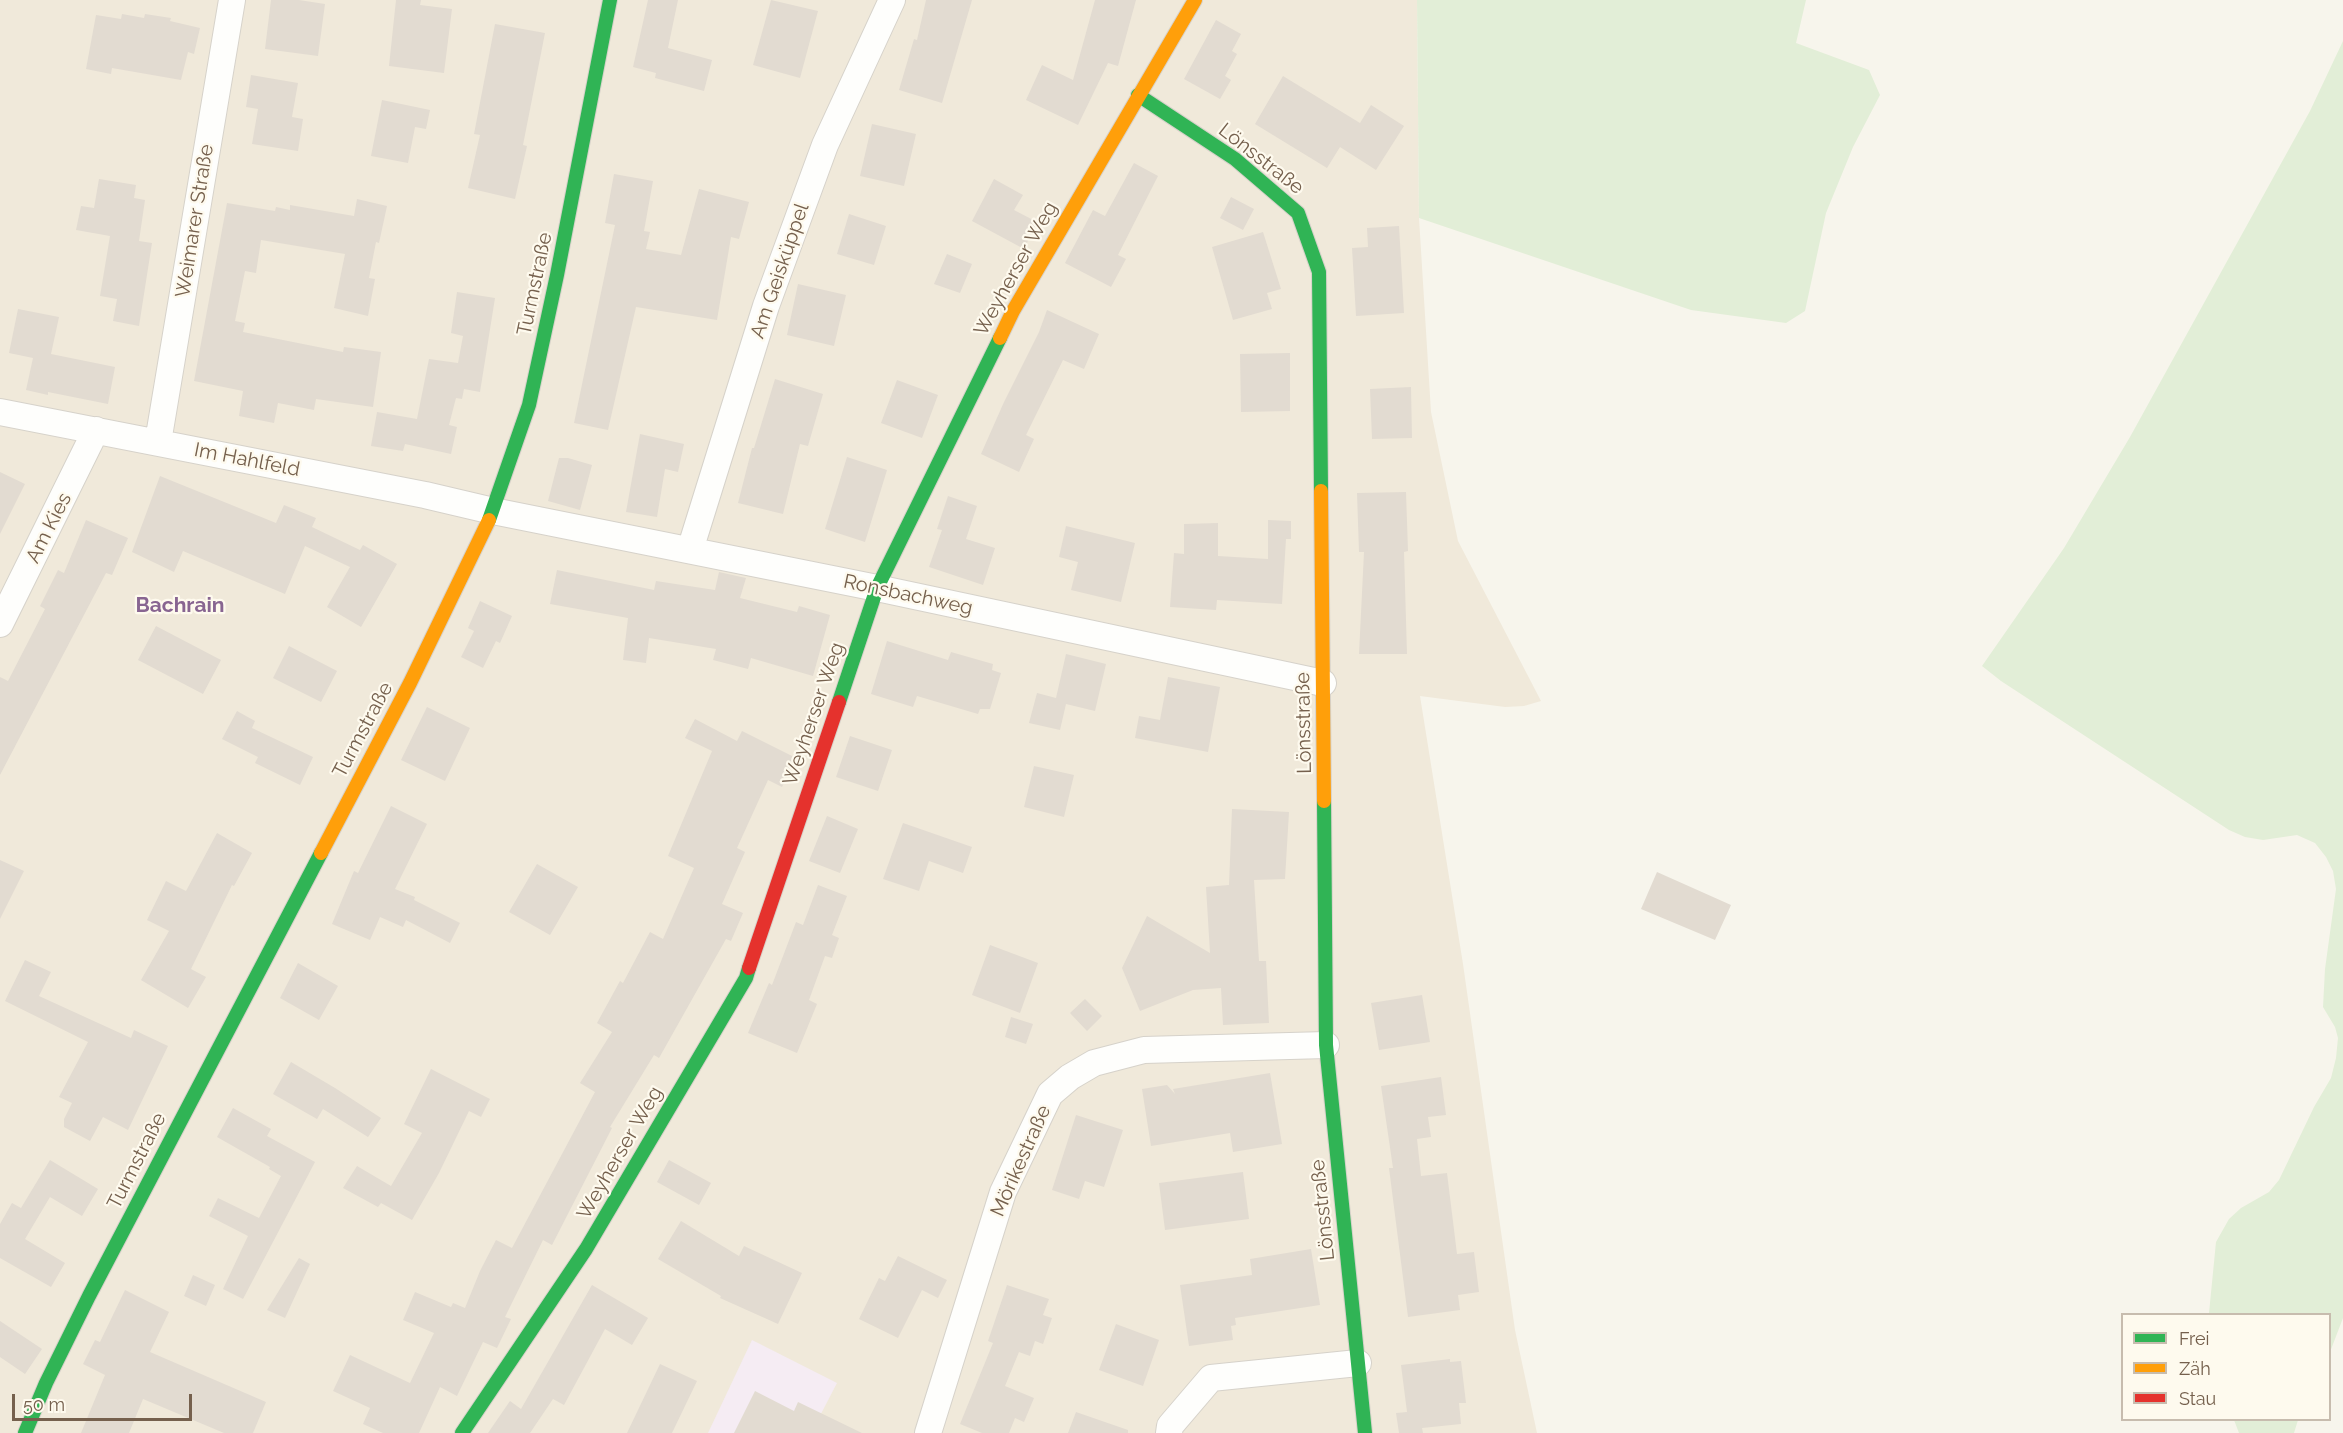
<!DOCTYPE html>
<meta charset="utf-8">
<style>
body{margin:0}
#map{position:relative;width:2343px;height:1433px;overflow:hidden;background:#f7f5ec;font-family:Raleway,sans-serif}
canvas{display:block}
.legend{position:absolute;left:2121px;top:1313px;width:210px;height:108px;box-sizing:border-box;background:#fefaee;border:2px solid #c7bcae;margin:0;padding:8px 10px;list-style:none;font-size:18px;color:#75604d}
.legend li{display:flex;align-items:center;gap:12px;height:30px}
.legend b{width:30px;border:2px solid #c7bcae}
.scale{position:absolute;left:12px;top:1394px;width:180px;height:27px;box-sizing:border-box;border:3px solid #75604d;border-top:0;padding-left:8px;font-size:18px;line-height:21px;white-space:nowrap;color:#75604d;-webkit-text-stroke:4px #fefaee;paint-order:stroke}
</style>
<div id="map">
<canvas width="2343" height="1433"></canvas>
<ul class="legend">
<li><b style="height:8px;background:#30b455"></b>Frei</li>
<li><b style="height:8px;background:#ff9f0a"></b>Zäh</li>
<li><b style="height:8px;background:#e5322d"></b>Stau</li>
</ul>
<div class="scale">50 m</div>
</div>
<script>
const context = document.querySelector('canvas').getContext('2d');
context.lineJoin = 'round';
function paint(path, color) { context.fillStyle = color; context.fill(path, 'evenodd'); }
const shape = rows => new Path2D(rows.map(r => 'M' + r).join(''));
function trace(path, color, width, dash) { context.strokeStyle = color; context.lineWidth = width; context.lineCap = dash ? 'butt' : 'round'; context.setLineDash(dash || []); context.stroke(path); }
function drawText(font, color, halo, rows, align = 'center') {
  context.font = font + ' Raleway,sans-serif'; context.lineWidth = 4.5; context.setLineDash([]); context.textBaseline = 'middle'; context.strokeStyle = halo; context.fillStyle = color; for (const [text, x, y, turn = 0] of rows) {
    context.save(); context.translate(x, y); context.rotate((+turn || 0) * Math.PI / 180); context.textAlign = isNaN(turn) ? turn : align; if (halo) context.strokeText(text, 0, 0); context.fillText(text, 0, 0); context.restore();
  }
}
paint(shape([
 [0,0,1417,0,1419,218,1431,412,1458,541,1541,701,1524,706,1505,707,1420,696,1463,964,1515,1330,1537,1433,0,1433]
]), '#f0e9da');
paint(shape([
 [752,1340,837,1383,811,1433,708,1433]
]), '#f5ecf3');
paint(shape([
 [1417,0,1806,0,1796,43,1869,70,1880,95,1853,147,1826,213,1805,311,1786,323,1691,310,1419,218],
 [2343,41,2343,1318,2330,1352,2330,1314,2209,1313,2216,1242,2229,1219,2241,1208,2269,1192,2279,1180,2314,1107,2331,1078,2336,1058,2338,1038,2335,1027,2323,1007,2325,969,2336,889,2333,871,2326,857,2315,843,2297,835,2263,840,2245,837,2229,830,2001,681,1982,666,2064,548,2130,437,2310,111],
 [2234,1420,2298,1420,2294,1433,2239,1433]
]), '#e2eed7');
paint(shape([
 [271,0,299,0,325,4,318,56,265,49],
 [396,0,421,0,420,5,452,9,444,73,389,66],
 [648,0,678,0,668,48,712,60,704,91,655,78,656,73,633,67],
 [771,0,818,11,800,78,753,65],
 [926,0,972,0,942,103,899,90,914,39,917,40],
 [1095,0,1136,0,1118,66,1108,63,1078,125,1026,100,1042,65,1073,80],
 [122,14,144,18,145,14,171,18,170,21,200,28,194,54,188,52,181,80,112,68,111,74,86,69,96,15,121,19],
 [1216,20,1241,34,1232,51,1237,54,1225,76,1231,80,1220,99,1184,79],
 [495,24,545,33,523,145,527,146,515,199,468,188,480,135,474,134],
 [251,75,298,83,292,117,303,119,298,151,252,144,258,109,246,107],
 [1283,76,1360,123,1371,105,1404,126,1376,170,1340,147,1327,168,1255,124],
 [382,100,430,110,426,129,415,127,408,163,371,156],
 [872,124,916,134,904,186,860,176],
 [1134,163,1158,176,1118,255,1126,259,1111,287,1065,263,1093,210,1105,216],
 [614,174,653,181,644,231,650,232,646,249,681,255,699,189,749,202,739,239,731,237,717,320,636,307,608,430,574,423,615,225,605,223],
 [99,179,136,185,134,198,145,200,139,241,152,243,139,326,113,321,117,299,100,296,110,236,76,230,81,206,94,208],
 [994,179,1023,195,1014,210,1037,222,1024,249,972,221],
 [1231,197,1254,209,1243,230,1220,218],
 [357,199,387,206,379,243,376,242,369,278,375,279,368,316,334,308,345,254,261,240,256,273,245,271,235,321,245,323,243,332,343,352,344,347,381,352,373,407,316,399,314,410,278,403,274,423,239,416,243,391,194,381,227,203,275,211,276,207,290,210,290,205,354,216],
 [849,214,886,226,874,265,837,254],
 [1399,226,1404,313,1356,316,1352,248,1368,247,1367,228],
 [1263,232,1281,289,1267,293,1272,309,1233,320,1212,247],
 [947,254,972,264,960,293,934,284],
 [798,284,846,295,834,346,787,335],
 [457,292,495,298,480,392,464,389,462,399,456,398,449,425,457,427,451,454,405,444,403,451,371,446,377,412,417,419,429,359,458,363,463,336,451,333],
 [18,309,59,317,51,354,115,367,108,404,48,392,48,395,26,390,33,358,9,353],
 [1047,310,1099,334,1084,369,1063,360,1026,435,1034,439,1019,472,981,454,1004,402,1039,332],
 [1290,353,1290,411,1241,412,1240,354],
 [775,379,823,394,808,446,800,444,783,514,738,503,752,448,754,448],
 [897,380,938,395,922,438,881,423],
 [1411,387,1412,438,1372,439,1370,389],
 [640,434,684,444,678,472,665,469,657,517,626,512],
 [847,457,887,470,865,542,825,529],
 [559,458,568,458,592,465,580,510,548,501],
 [0,472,25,484,0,534],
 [160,476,276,523,284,505,316,518,312,527,360,550,363,545,397,564,361,627,327,607,350,567,305,546,285,594,183,551,174,572,132,552],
 [1406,492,1408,551,1404,552,1407,654,1359,654,1364,552,1359,552,1357,493],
 [948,496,977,506,966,539,995,548,983,585,929,567,942,530,937,529],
 [86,520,128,538,112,575,106,573,0,775,0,677,8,681,45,609,40,606,58,570,64,573],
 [1268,520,1291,521,1291,539,1286,539,1282,604,1217,600,1216,610,1170,607,1174,553,1184,554,1184,524,1218,523,1218,556,1268,559],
 [1066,526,1135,543,1121,602,1071,590,1078,562,1059,557],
 [557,570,654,590,656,581,715,590,719,572,746,578,740,598,797,612,799,606,830,615,813,676,751,658,748,669,713,660,716,649,649,638,646,663,623,660,628,618,550,604],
 [480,601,512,616,500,643,496,641,483,668,461,657,474,631,468,628],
 [156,626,221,660,203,694,138,660],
 [887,641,948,660,951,652,993,664,992,670,1001,673,990,709,980,709,978,714,917,696,913,707,871,694],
 [289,646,337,671,321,702,273,678],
 [1066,654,1106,664,1095,711,1066,704,1060,730,1029,723,1037,693,1056,698],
 [1168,677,1220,687,1208,752,1135,738,1139,716,1160,720],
 [427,707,470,728,445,781,401,760],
 [237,711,255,721,252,728,313,757,300,785,255,763,258,757,222,739],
 [695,719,737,741,742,731,796,758,782,787,768,780,737,848,745,852,722,904,743,913,731,941,726,939,659,1058,654,1055,610,1127,612,1128,552,1245,543,1240,505,1317,511,1319,497,1348,483,1342,457,1396,440,1387,419,1433,383,1433,363,1424,370,1408,333,1391,350,1355,410,1383,434,1333,403,1320,415,1292,451,1307,453,1303,465,1308,480,1271,496,1240,512,1248,595,1092,580,1083,612,1032,597,1023,620,981,623,983,650,932,663,939,694,868,668,856,712,751,685,738],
 [850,736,892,750,878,791,836,777],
 [1034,766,1074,775,1064,817,1024,807],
 [391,806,427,824,395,889,415,897,414,900,460,923,450,943,406,920,403,927,380,917,370,940,332,924,354,871,358,873],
 [1232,809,1289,812,1285,879,1254,880,1259,961,1266,961,1269,1023,1223,1025,1221,988,1193,990,1140,1011,1122,968,1147,916,1210,953,1206,887,1229,885],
 [827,816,858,829,840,873,809,861],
 [903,823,972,847,963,873,929,861,919,891,883,879],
 [217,833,252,853,234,886,232,885,191,969,206,977,188,1008,141,980,169,931,147,920,166,881,186,891],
 [0,860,24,871,0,919],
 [537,864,578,887,550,935,509,912],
 [1657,872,1731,905,1715,940,1641,909],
 [818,885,847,896,832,935,839,938,832,958,825,956,809,1000,817,1004,797,1053,748,1033,769,983,772,985,796,922,803,925],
 [990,945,1038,963,1020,1013,972,995],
 [25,960,51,972,39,996,131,1038,134,1030,168,1046,128,1130,103,1117,90,1141,64,1127,64,1119,72,1103,59,1097,88,1042,5,1001],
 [298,963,338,986,319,1020,280,998],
 [1422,995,1430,1042,1379,1050,1371,1003],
 [1085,999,1102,1016,1087,1031,1070,1013],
 [1011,1017,1033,1024,1026,1044,1005,1037],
 [291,1062,335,1088,381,1118,368,1137,323,1109,317,1119,273,1094],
 [431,1069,490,1099,481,1117,469,1111,439,1173,412,1220,381,1203,378,1207,343,1188,357,1166,391,1186,422,1133,404,1124],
 [1270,1073,1282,1144,1233,1152,1230,1133,1151,1146,1142,1089,1167,1085,1175,1094,1173,1089],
 [1441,1077,1446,1115,1428,1117,1431,1137,1417,1139,1421,1176,1447,1173,1457,1254,1474,1252,1479,1292,1458,1295,1460,1310,1408,1317,1389,1168,1393,1168,1381,1086],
 [233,1108,271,1129,267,1136,315,1162,243,1299,223,1289,248,1236,209,1216,218,1198,259,1218,281,1176,269,1169,270,1167,217,1137],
 [1076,1115,1123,1130,1104,1187,1085,1181,1079,1199,1052,1190],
 [50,1160,98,1189,82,1216,50,1197,25,1239,65,1263,51,1287,0,1258,0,1224,12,1203,21,1208],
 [669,1160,711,1183,699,1205,657,1182],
 [1243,1172,1249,1219,1165,1230,1159,1183],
 [681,1221,739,1256,744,1246,802,1273,778,1324,720,1298,721,1296,658,1259],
 [1311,1249,1320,1305,1235,1318,1236,1325,1231,1326,1233,1340,1189,1346,1180,1285,1252,1275,1250,1259],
 [898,1256,947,1280,938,1298,922,1290,898,1338,859,1319,879,1278,885,1281],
 [299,1258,310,1264,285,1318,267,1310],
 [193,1275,215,1285,206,1306,184,1296],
 [592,1285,648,1318,632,1345,605,1329,564,1405,553,1399,530,1433,488,1433,510,1401,521,1409],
 [1007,1285,1049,1299,1043,1315,1052,1318,1043,1344,1035,1341,1030,1356,1019,1352,1005,1386,1034,1398,1024,1422,1015,1418,1009,1433,982,1433,960,1424,993,1343,988,1341],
 [125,1290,169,1312,150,1352,266,1402,253,1433,224,1433,143,1399,129,1433,81,1433,105,1375,83,1364,95,1340,100,1342],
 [0,1321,42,1349,25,1374,0,1357],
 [1116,1324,1159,1340,1143,1386,1099,1370],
 [1450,1359,1450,1362,1461,1361,1466,1403,1459,1403,1461,1424,1422,1428,1423,1433,1399,1433,1396,1413,1407,1412,1401,1365],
 [660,1364,697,1381,672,1433,627,1433],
 [755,1391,794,1411,798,1402,862,1433,734,1433],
 [1076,1412,1128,1430,1128,1433,1068,1433]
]), '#e2dbd1');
const street = shape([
 [0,412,425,495,493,511,877,588,1323,683],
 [158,442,232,0],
 [690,550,766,306,825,145,892,0],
 [0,624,96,430],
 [928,1433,1003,1192,1050,1094,1070,1077,1094,1063,1144,1050,1326,1045],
 [1169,1433,1170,1426,1211,1378,1358,1363]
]);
const fast = shape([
 [1138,95,1235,159,1298,213,1319,272,1321,491],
 [489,520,529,405,557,275,610,0],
 [839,702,877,588,1000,338],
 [1324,801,1326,1045,1365,1433],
 [25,1433,46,1383,89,1296,321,853],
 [462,1433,586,1249,746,978,749,968]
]);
const slow = shape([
 [1000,338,1013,311,1195,0],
 [1321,491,1324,801],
 [321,853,410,683,489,520]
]);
const jam = shape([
 [749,968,839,702]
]);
trace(street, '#d6d2ca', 28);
trace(fast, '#d7d2ca', 16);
trace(slow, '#d7d2ca', 16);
trace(jam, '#d7d2ca', 16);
trace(street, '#fefefc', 26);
trace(fast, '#30b455', 14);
trace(slow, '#ff9f0a', 14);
trace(jam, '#e5322d', 14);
drawText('20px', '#75604d', '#fefaee', [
 ["Lönsstraße",1261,159,38],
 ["Weimarer Straße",195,221,-81],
 ["Weyherser Weg",1016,269,-61],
 ["Am Geisküppel",780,271,-71],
 ["Turmstraße",535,284,-78],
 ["Im Hahlfeld",247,460,11],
 ["Am Kies",49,528,-63],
 ["Ronsbachweg",908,595,12],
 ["Weyherser Weg",814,714,-71],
 ["Lönsstraße",1304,723,-91],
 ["Turmstraße",363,730,-62],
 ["Weyherser Weg",620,1153,-60],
 ["Turmstraße",137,1161,-63],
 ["Mörikestraße",1021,1161,-66],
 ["Lönsstraße",1323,1210,-96]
]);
drawText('bold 21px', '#886591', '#fefaee', [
 ["Bachrain",180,606]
]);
</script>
